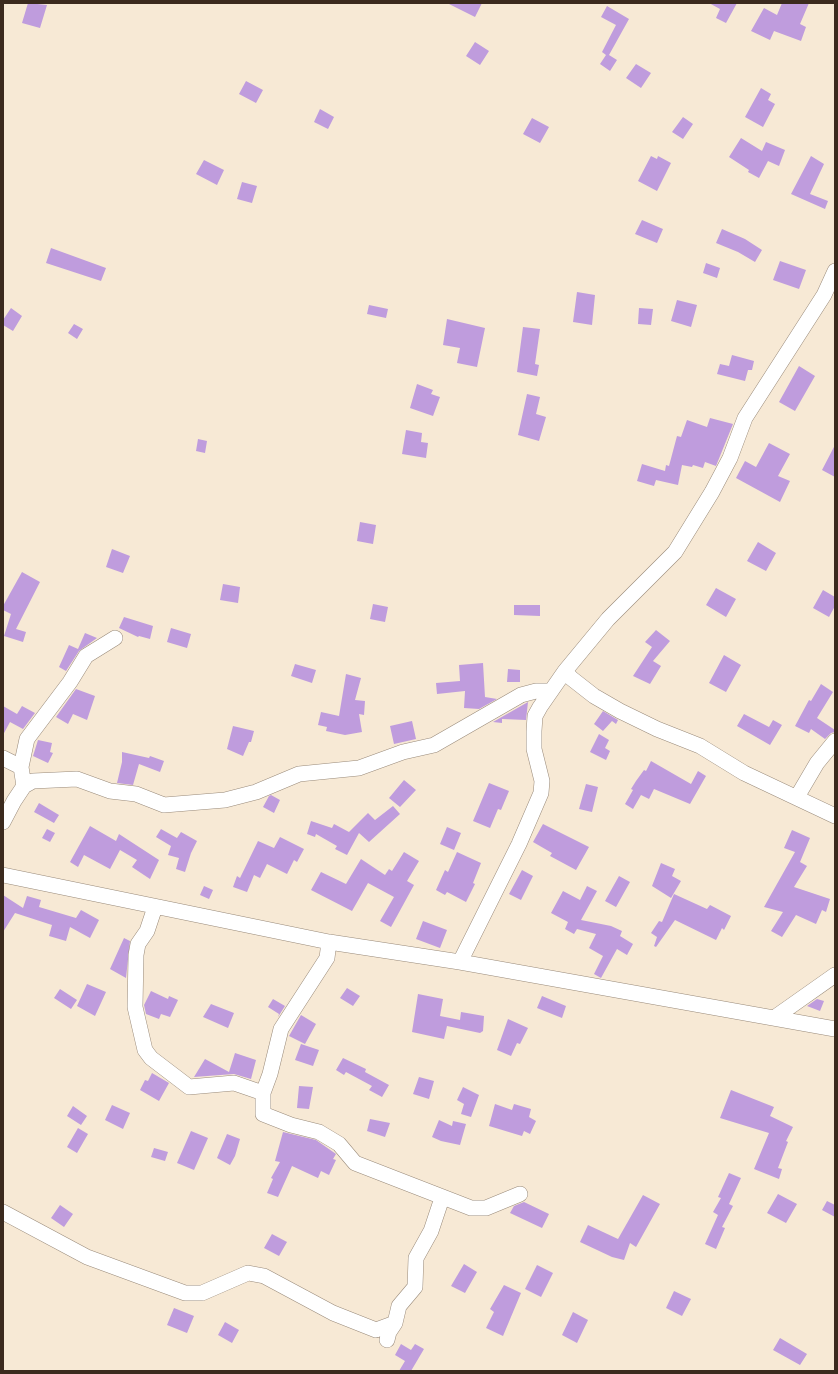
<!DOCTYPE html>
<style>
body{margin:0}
#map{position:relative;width:838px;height:1374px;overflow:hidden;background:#f7e9d5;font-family:"Balsamiq Sans",sans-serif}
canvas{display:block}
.frame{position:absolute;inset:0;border:4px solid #3b2a1e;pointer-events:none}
</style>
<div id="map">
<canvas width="838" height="1374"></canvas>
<div class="frame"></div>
</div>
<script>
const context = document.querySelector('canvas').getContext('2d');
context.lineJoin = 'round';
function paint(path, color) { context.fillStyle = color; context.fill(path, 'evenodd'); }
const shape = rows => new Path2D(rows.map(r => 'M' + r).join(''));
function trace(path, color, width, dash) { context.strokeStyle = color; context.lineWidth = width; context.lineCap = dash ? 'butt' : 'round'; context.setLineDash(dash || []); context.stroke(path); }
paint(shape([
 [28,3,47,5,40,28,22,23],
 [447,3,482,3,475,17],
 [709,3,737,3,726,23,716,18,720,9],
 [782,3,809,3,800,24,806,27,801,41,774,31,770,40,751,31,764,8,777,15],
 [607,6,629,19,609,55,617,60,610,71,600,64,606,55,602,52,616,25,601,17],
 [475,42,489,51,480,65,466,56],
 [636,64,651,73,641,88,626,78],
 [246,81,263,90,256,103,239,94],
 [761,88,771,94,768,100,775,104,763,127,745,117],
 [320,109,334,117,328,129,314,122],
 [683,117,693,124,683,139,672,132],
 [532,118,549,127,540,143,523,134],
 [741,138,762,151,766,142,785,150,779,166,768,161,759,178,748,172,749,170,729,157],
 [651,156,657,159,658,156,671,163,657,191,638,181],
 [811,156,824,164,810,194,828,201,825,209,791,194],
 [204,160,224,170,217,185,196,174],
 [242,182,257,186,252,203,237,199],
 [642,220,663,229,657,243,635,234],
 [722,229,745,239,762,250,755,262,738,252,716,243],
 [51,248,106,268,101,281,46,263],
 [780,261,806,270,799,289,773,280],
 [706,263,720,268,717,278,703,273],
 [577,292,595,295,592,325,573,322],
 [677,300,697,305,691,327,671,321],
 [369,305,388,309,386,318,367,314],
 [11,308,22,316,13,331,3,325,3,320],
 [639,308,653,309,651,325,638,324],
 [447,319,485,328,477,367,457,363,460,348,443,345],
 [74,324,83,329,77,339,68,333],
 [523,327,540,329,535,364,539,365,537,376,517,372],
 [732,355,754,361,752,370,748,370,745,381,717,374,720,364,729,366],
 [799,366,815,376,795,411,779,402],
 [417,384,433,390,431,394,440,397,433,416,410,408],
 [527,394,540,397,536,414,546,417,539,441,518,435],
 [710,418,733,424,716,466,705,462,703,468,693,465,692,467,682,465,678,485,656,480,654,486,637,481,642,464,665,471,666,465,669,466,677,436,681,437,687,420,707,427],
 [406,430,422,433,421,442,428,443,426,458,402,454],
 [198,439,207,441,205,453,196,451],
 [769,443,790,454,778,476,790,481,780,502,736,478,745,461,756,467],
 [835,445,835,477,822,470],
 [360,522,376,525,373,544,357,541],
 [758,542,776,553,766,571,747,561],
 [112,549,130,556,123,573,106,567],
 [22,572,40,582,16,629,26,632,23,642,4,636,11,614,3,610,3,606],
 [223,584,240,587,238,603,220,600],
 [716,588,736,599,726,617,706,605],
 [823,590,835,597,835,606,829,617,813,608],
 [373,604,388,607,385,622,370,619],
 [514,605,540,605,540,616,514,615],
 [124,617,153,626,150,639,139,636,138,637,119,628],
 [171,628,191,634,187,648,167,642],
 [656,630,670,641,653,661,661,666,650,684,633,676,652,647,645,642],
 [85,633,97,638,79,651,66,671,59,667,69,645,78,649],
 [724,655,741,665,726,692,709,683],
 [483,663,485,697,497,699,479,709,464,708,465,691,437,694,436,683,460,681,459,665],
 [295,664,316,670,312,683,291,676],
 [508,669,520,670,520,682,507,682],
 [346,674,361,678,355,700,365,701,364,715,359,714,362,732,345,735,326,731,327,727,318,725,321,712,339,716],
 [821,684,833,692,817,718,835,730,835,732,831,733,825,739,811,729,809,733,795,726,809,700,811,701],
 [76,689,95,696,87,720,73,714,68,724,56,717],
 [528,702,526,720,502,719,502,723,493,722],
 [3,706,17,714,22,706,35,713,23,729,10,722,3,735],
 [603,711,618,720,616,724,612,721,603,731,594,724],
 [744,714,769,727,773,720,782,725,770,745,737,726],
 [412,721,416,739,394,744,390,726],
 [233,726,254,731,251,742,249,742,243,756,227,749],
 [599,734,609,740,605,748,610,751,606,760,590,752],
 [38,740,52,743,50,752,53,753,48,763,33,756],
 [122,752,149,758,150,756,164,761,160,772,139,764,133,785,117,783,122,762],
 [651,761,691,784,698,771,706,776,690,804,654,789,649,799,641,795,633,809,625,804,633,790,631,789,636,781,644,770,646,771],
 [404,780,416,790,400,807,389,798],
 [489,783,509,791,501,810,498,809,490,828,473,821],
 [586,784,598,787,592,812,579,809],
 [271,795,280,800,274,813,263,807,269,796],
 [39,803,59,815,54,823,34,812],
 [393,806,400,814,369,842,359,833,347,855,335,849,337,846,316,834,315,837,307,834,311,821,332,828,334,824,349,832,368,813,375,820],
 [543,824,589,847,576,870,550,856,552,853,533,842],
 [90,826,116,841,119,834,159,860,150,879,132,867,137,860,120,850,110,869,84,855,78,867,70,862],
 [447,827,461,833,454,850,440,844],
 [47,829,55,833,50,842,42,838],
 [161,829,177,838,181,832,197,841,191,853,185,872,176,869,179,858,168,855,171,846,156,837],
 [792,830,810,838,800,862,807,866,794,887,830,899,826,912,822,910,816,924,796,915,782,937,771,931,783,912,764,907,795,852,784,848],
 [280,837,304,849,297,862,294,860,287,874,267,864,260,878,254,875,247,892,233,887,237,876,240,878,258,841,274,848],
 [404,852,419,861,407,881,414,885,391,927,380,921,394,897,368,883,352,911,311,890,321,872,346,884,361,859,385,875,389,869,392,871],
 [457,852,481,863,473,883,475,884,466,902,447,892,445,895,436,890,445,870,448,872],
 [661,863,675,869,672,876,681,881,671,898,652,886],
 [522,870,533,876,521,900,509,894],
 [619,876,630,882,616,907,605,901],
 [204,886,213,890,209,899,200,895],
 [587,886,597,891,581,920,611,926,622,931,620,936,633,944,627,955,617,949,601,978,594,974,603,956,589,948,596,934,577,929,574,934,565,929,568,922,551,913,563,891,580,900],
 [674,894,707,909,710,905,731,916,724,930,722,928,716,940,675,920,656,947,654,946,657,937,651,933,659,921,662,922],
 [3,895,23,908,27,896,41,900,39,907,76,918,81,910,99,920,90,938,70,927,66,941,49,936,52,925,15,913,3,932],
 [423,921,447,930,440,948,416,939],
 [124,938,130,941,126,978,110,969],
 [87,984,106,992,95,1016,77,1006],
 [347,988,360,996,353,1006,340,998],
 [60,989,77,1000,71,1009,54,998],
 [151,991,168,999,169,996,178,1000,170,1017,161,1014,159,1019,146,1014,144,1005],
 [418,994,443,999,440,1016,460,1020,461,1012,484,1016,483,1031,480,1033,447,1026,444,1039,412,1032],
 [542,996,566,1006,562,1018,537,1008],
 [273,999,285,1006,278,1017,279,1014,268,1007],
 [817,999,824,1001,820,1011,807,1006],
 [211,1004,234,1013,228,1028,203,1017],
 [301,1015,316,1024,305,1044,289,1036],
 [508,1019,528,1028,520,1044,517,1043,511,1056,497,1050],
 [301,1044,319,1050,313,1066,295,1060],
 [235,1053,256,1060,251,1079,234,1074,194,1077,205,1059,229,1072],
 [343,1058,366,1069,365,1072,389,1085,382,1097,369,1090,372,1086,346,1072,344,1075,336,1070],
 [152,1073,169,1083,159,1101,140,1090,145,1080,148,1081],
 [419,1077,434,1081,429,1099,413,1094],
 [299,1086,313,1087,309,1109,297,1108],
 [463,1087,479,1095,471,1117,461,1114,464,1104,457,1100],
 [731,1090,774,1107,770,1116,793,1127,786,1141,788,1142,778,1168,782,1169,779,1179,754,1169,769,1133,720,1118],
 [495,1104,512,1110,514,1104,531,1109,529,1117,536,1121,530,1134,524,1131,522,1136,489,1126],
 [112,1105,130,1113,123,1129,105,1120],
 [73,1106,87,1116,81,1125,67,1116],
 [370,1119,390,1123,385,1137,367,1131],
 [439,1120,452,1126,453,1121,466,1124,460,1145,441,1141,432,1137],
 [78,1128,88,1134,77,1153,67,1147],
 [191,1131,208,1138,194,1170,177,1163],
 [283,1132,316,1140,336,1154,333,1159,336,1160,329,1175,321,1171,318,1178,292,1166,278,1197,267,1193,273,1179,271,1178,280,1162,275,1161],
 [227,1134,240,1139,235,1156,230,1165,217,1158],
 [154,1148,168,1152,165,1161,151,1157],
 [729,1173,741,1178,729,1204,733,1206,722,1227,725,1228,716,1249,705,1244,718,1215,713,1212,721,1198,718,1197],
 [778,1194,797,1204,786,1223,767,1213],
 [643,1195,660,1204,636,1247,630,1243,624,1260,612,1257,580,1242,588,1225,618,1239],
 [827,1201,835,1205,835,1217,822,1210],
 [524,1202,549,1214,542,1228,510,1213,514,1206],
 [60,1205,73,1214,64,1227,51,1218],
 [272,1234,287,1242,279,1256,264,1248],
 [464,1264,477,1272,465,1293,451,1286],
 [537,1265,553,1273,541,1297,525,1289],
 [504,1285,521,1293,503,1336,486,1328,494,1312,490,1309],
 [674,1291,691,1299,682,1316,666,1308],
 [174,1308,194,1316,187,1333,167,1325],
 [573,1312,588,1320,577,1343,562,1335],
 [225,1322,239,1330,232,1343,218,1335],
 [780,1338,807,1354,800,1365,773,1350],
 [401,1344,411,1350,415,1344,424,1349,411,1371,399,1371,405,1361,395,1355]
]), '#bf9cdd');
const minor = shape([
 [565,671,571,678,594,696,620,711,657,729,700,746,744,773,835,816],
 [3,758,21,767],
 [24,786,21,767,27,739,70,682,86,656,115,638],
 [797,797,817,763,835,741],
 [3,822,14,801,24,786,33,781,77,779,110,791,136,794,164,805,225,800,256,792,299,774,359,768,403,752,434,745,521,695,536,691,550,691],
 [3,875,329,942,460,962,835,1029],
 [155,907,147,931,138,944,136,955,135,1007,145,1050,151,1058,189,1087,234,1083,263,1093],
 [329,942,327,958,281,1029,270,1074,263,1093,263,1114,291,1125,319,1132,339,1144,355,1163,471,1208,486,1208,520,1194],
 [460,962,519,844,541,793,542,781,534,749,534,731,535,716,540,707,565,671,608,619,675,552,712,492,730,458,745,418,824,295,835,271],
 [774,1018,835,975],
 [3,1212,87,1257,185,1293,202,1293,248,1273,264,1276,333,1313,376,1330,395,1323],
 [387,1340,389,1332,395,1323,399,1306,415,1287,416,1258,431,1231,442,1198]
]);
trace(minor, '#998a7a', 16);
trace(minor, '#fff', 15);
</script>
